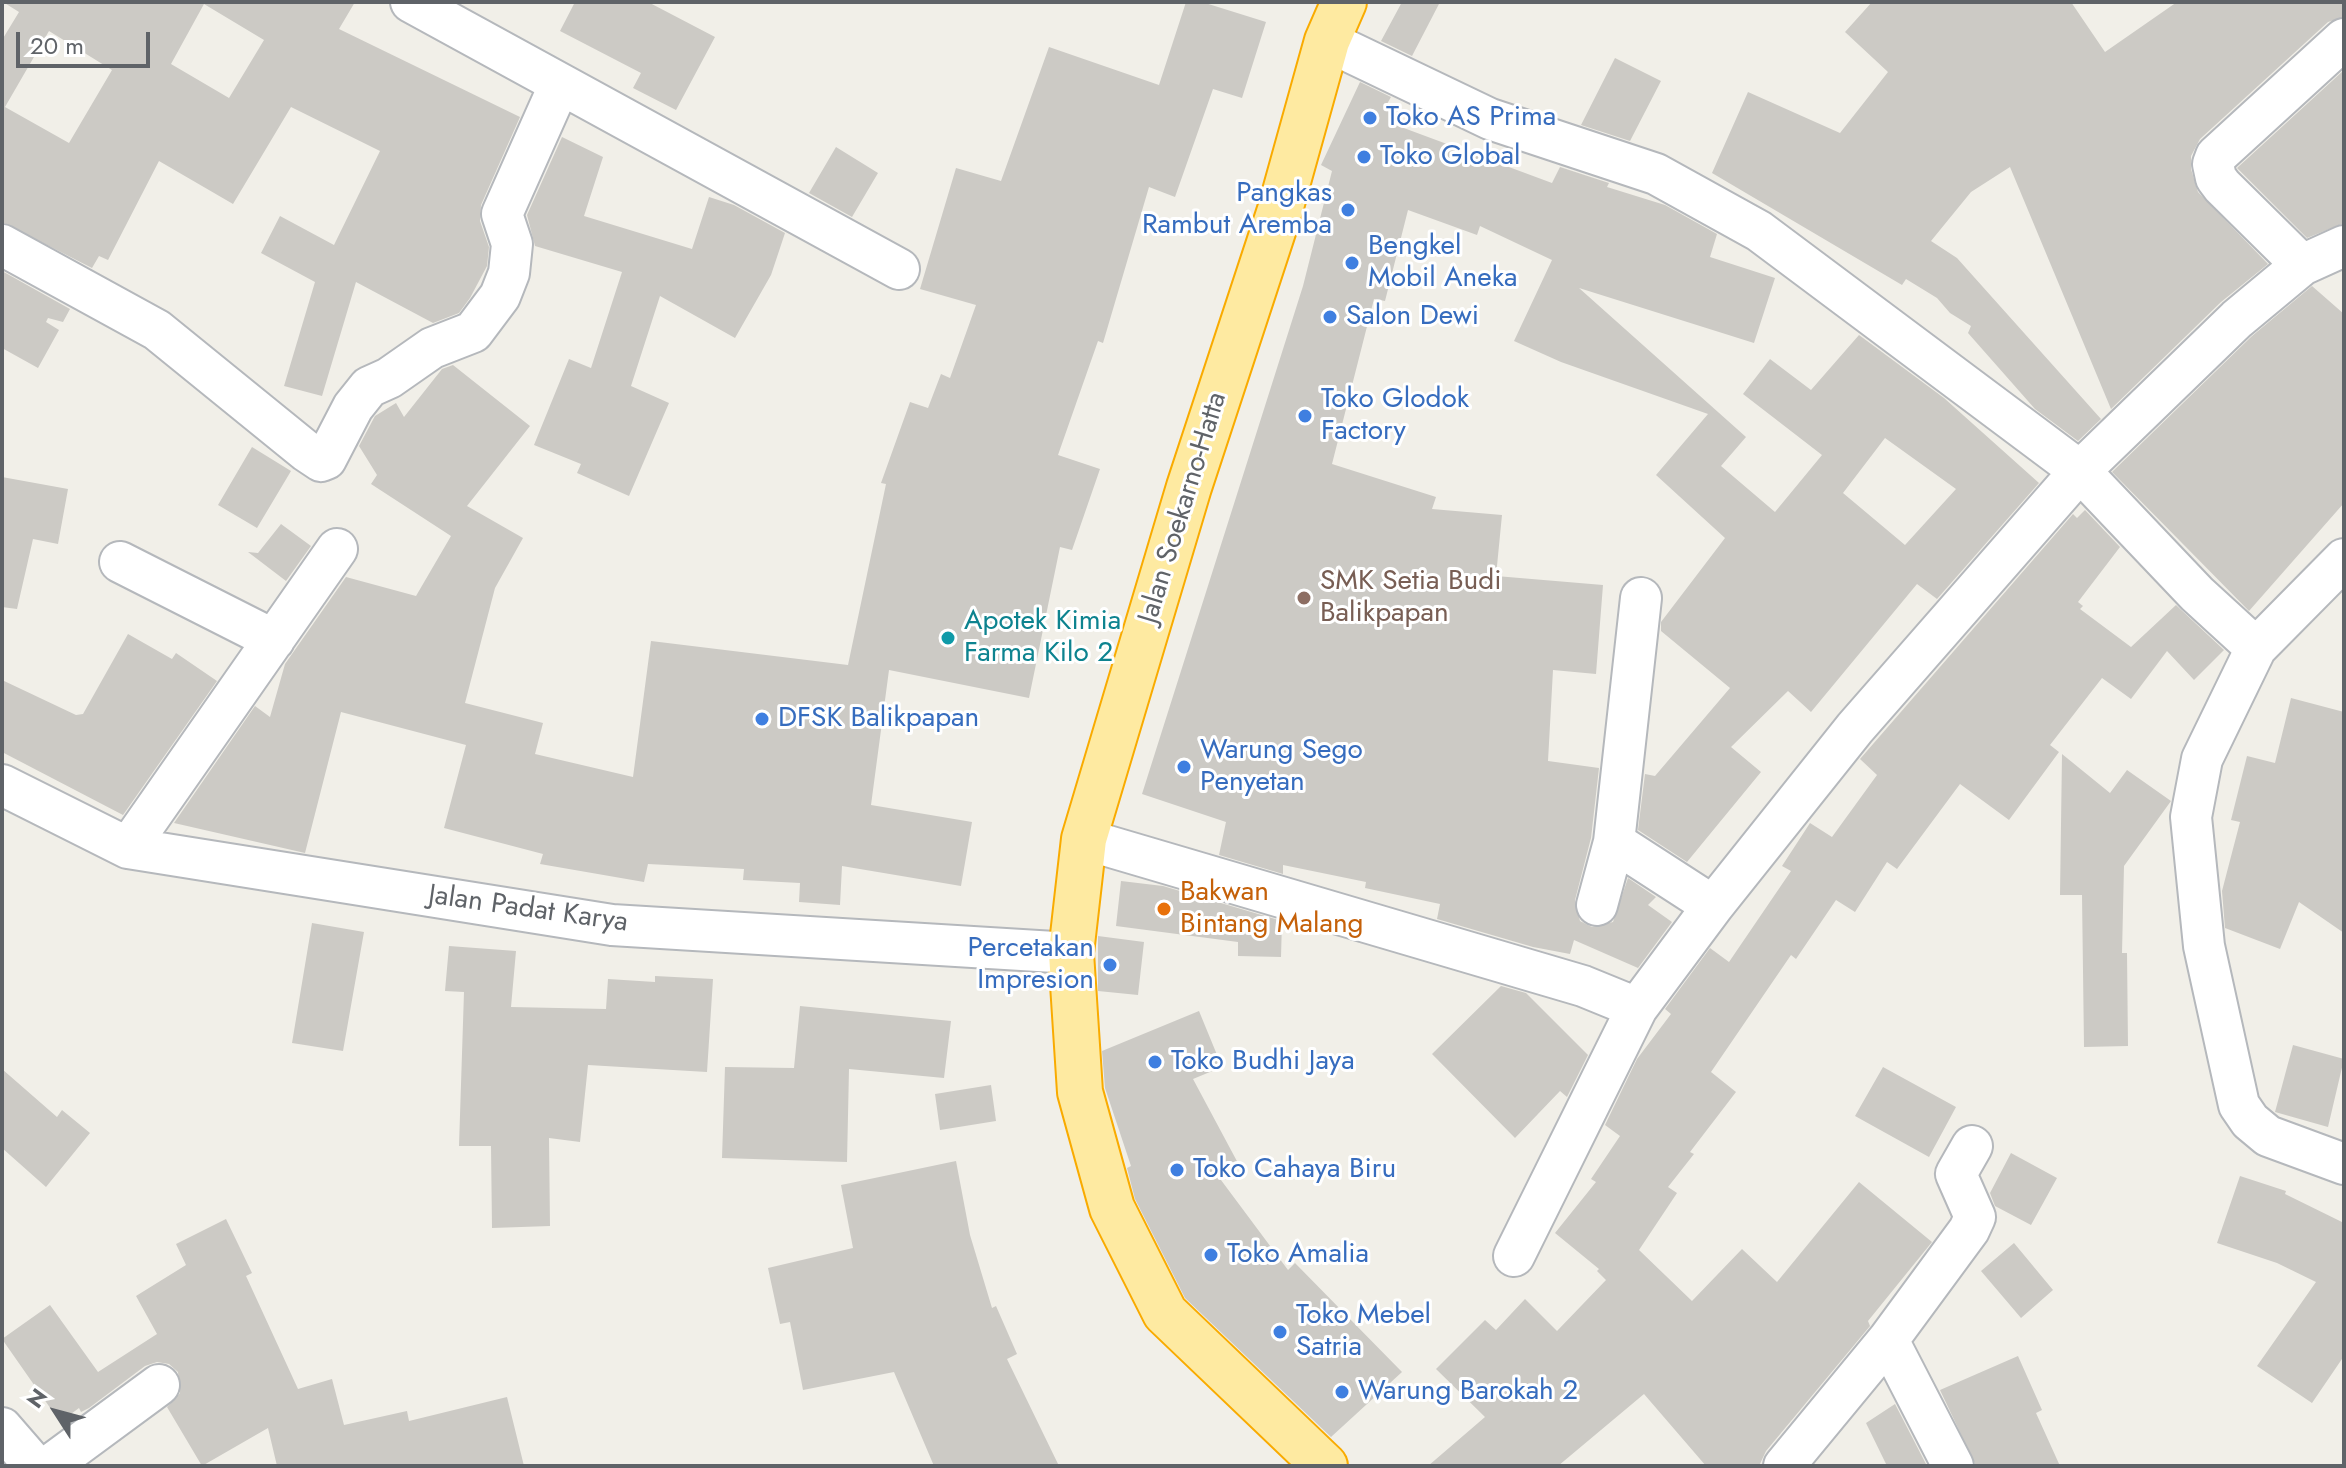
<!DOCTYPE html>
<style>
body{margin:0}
#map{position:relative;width:2346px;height:1468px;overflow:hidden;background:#f1efe8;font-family:Jost,sans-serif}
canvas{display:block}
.frame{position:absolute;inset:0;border:4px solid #5f6368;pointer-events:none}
.north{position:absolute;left:16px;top:1372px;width:80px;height:80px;-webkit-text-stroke:6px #fff;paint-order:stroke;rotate:306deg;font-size:22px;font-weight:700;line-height:32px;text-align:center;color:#5f6368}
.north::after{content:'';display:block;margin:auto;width:28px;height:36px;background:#5f6368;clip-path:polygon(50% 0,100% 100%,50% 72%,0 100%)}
.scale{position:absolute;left:16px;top:32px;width:134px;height:36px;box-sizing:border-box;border:4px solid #5f6368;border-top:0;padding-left:10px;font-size:24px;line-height:28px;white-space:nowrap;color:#5f6368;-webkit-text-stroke:6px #fff;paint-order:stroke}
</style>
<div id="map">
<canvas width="2346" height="1468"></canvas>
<div class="frame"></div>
<div class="north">N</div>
<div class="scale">20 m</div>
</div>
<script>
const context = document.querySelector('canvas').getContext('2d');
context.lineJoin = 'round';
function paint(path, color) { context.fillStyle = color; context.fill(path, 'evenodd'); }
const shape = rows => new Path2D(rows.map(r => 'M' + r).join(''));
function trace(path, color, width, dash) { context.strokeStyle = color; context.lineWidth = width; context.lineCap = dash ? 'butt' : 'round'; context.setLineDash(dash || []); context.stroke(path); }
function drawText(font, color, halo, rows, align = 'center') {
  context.font = font + ' Jost,sans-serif'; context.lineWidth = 6; context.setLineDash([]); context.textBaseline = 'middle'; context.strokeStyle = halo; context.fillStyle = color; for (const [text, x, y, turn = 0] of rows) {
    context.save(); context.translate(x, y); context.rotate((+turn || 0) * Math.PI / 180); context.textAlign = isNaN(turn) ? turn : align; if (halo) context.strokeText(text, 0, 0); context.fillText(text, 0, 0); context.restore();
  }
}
paint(shape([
 [3,2,355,2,339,29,520,117,481,205,480,221,489,247,487,266,470,298,459,313,433,323,356,282,322,396,284,386,315,282,261,253,280,216,334,245,380,151,291,107,233,204,159,161,108,260,99,256,92,268,2,222,2,40,19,12],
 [204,4,264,40,229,98,171,64],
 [49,31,112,70,69,143,5,107],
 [575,2,648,2,715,37,676,110,633,88,641,73,560,31],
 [1186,2,1202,2,1266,22,1242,98,1213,89,1175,197,1149,187,1103,343,1098,341,1058,455,1100,469,1072,550,1060,547,1029,698,889,670,871,805,972,822,961,886,842,866,840,905,799,902,800,883,743,880,744,869,648,864,644,882,540,864,543,854,444,828,466,745,341,712,305,853,174,823,255,706,270,717,285,664,346,577,416,596,451,536,371,484,377,475,359,446,375,416,396,403,404,417,442,369,453,365,530,426,467,506,523,538,495,588,465,703,543,723,535,754,633,777,651,641,848,665,886,484,881,483,910,402,928,408,941,374,950,378,976,305,920,289,956,168,1001,181,1049,47,1159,85],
 [1402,2,1440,2,1412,56,1381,41],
 [1872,2,2071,2,2105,52,2177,2,2344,2,2344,17,2328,22,2200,139,2191,156,2191,169,2198,192,2268,264,2221,302,2111,409,2010,167,1971,192,1931,241,1957,258,2101,419,2078,441,2035,409,1968,333,1971,326,1950,313,1937,298,1906,279,1902,285,1712,173,1748,92,1840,133,1888,72,1845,32],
 [1615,58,1661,81,1630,141,1581,125],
 [2344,70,2344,223,2307,238,2237,168],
 [1360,82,1391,97,1387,104,1400,110,1393,124,1552,183,1560,167,1609,183,1607,187,1665,205,1717,234,1710,257,1775,278,1754,343,1579,288,1746,437,1721,466,1775,512,1822,455,1743,394,1770,359,1811,390,1859,335,1944,398,2039,483,1937,599,1917,584,1811,712,1788,691,1731,747,1761,772,1687,862,1638,830,1645,774,1655,776,1730,688,1661,631,1661,622,1725,538,1656,475,1708,414,1561,362,1514,341,1552,260,1480,226,1477,235,1408,210,1385,301,1374,299,1332,464,1436,497,1432,509,1502,515,1496,576,1603,585,1596,674,1553,670,1548,761,1599,768,1591,838,1575,900,1580,921,1592,927,1613,922,1628,878,1656,897,1648,905,1672,922,1638,968,1574,940,1570,954,1533,947,1437,919,1440,904,1365,888,1366,882,1283,865,1283,874,1219,855,1226,822,1142,794,1303,286,1332,171,1321,165],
 [1885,438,1956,489,1905,545,1843,493],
 [562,137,603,157,584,216,692,249,709,197,734,205,785,233,771,275,735,338,660,296,631,386,669,403,629,496,577,473,581,464,534,445,569,359,591,368,622,272,535,246,527,215],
 [836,147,878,173,852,217,809,193],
 [2,271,70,309,63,322,48,318,46,322,59,330,38,368,2,348],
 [2312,286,2344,314,2344,503,2249,611,2112,472,2252,336],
 [252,447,291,471,257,528,218,505],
 [2,477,68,489,58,544,33,539,17,609,2,607],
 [2085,510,2120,547,2078,602,2083,606,2080,609,2131,647,2176,605,2224,650,2194,680,2167,651,2131,699,2102,678,2050,745,2059,752,2009,820,1960,784,1897,869,1887,862,1855,912,1836,900,1796,959,1791,955,1711,1072,1736,1092,1690,1152,1694,1154,1668,1187,1677,1193,1639,1250,1692,1301,1742,1249,1777,1282,1859,1182,1932,1242,1868,1321,1870,1326,1766,1451,1759,1466,1706,1466,1644,1394,1558,1466,1428,1466,1485,1417,1436,1369,1485,1320,1496,1330,1525,1299,1557,1331,1606,1280,1597,1271,1599,1269,1555,1233,1596,1182,1591,1179,1620,1136,1605,1125,1637,1059,1671,1014,1665,1009,1710,948,1729,962,1791,871,1782,866,1810,823,1832,837,1877,775,1860,759,2073,514,2077,518],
 [281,524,311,546,286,581,248,552,258,553],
 [128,634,172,659,176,653,217,681,123,815,2,752,2,680,76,715,83,714],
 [2291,698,2344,712,2344,933,2299,902,2280,949,2225,928,2222,891,2240,822,2231,820,2247,756,2275,763],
 [2062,754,2110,793,2127,770,2171,801,2124,866,2122,953,2127,953,2128,1046,2084,1047,2082,895,2060,895],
 [1121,881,1163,886,1282,921,1281,957,1238,956,1238,942,1116,926],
 [312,923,364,932,343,1051,292,1043],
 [1098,936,1144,942,1138,995,1098,991],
 [449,946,516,951,511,1007,606,1009,608,979,655,982,655,976,713,979,707,1072,588,1065,580,1142,549,1138,550,1226,492,1228,491,1146,459,1146,464,992,445,991],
 [1501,986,1526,993,1588,1055,1567,1097,1560,1091,1515,1138,1432,1054],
 [800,1006,951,1021,944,1078,849,1069,847,1162,722,1158,725,1067,794,1068],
 [1199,1011,1222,1067,1193,1079,1239,1165,1218,1176,1288,1270,1295,1263,1402,1372,1331,1437,1185,1298,1135,1199,1127,1168,1131,1166,1105,1088,1102,1051],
 [2293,1045,2344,1059,2328,1127,2275,1112],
 [1883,1067,1956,1107,1929,1157,1855,1116],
 [2,1069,57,1117,62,1110,90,1133,46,1187,2,1148],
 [991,1085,996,1121,940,1130,935,1094],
 [2011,1153,2057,1178,2031,1225,1995,1206,1990,1193],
 [956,1161,970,1235,992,1308,996,1306,1017,1354,1007,1359,1059,1466,934,1466,894,1372,803,1390,790,1322,780,1324,768,1268,853,1248,841,1185],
 [2240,1176,2286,1191,2285,1194,2344,1223,2344,1356,2312,1403,2257,1366,2316,1282,2277,1263,2217,1243],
 [226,1219,252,1273,246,1276,298,1389,332,1379,344,1425,407,1411,409,1421,507,1397,524,1466,277,1466,268,1428,202,1466,167,1407,180,1393,178,1372,169,1364,157,1362,145,1366,89,1408,81,1412,79,1408,60,1422,2,1339,50,1305,98,1372,157,1334,136,1296,186,1265,176,1244],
 [2014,1243,2053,1290,2021,1318,1981,1271],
 [2018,1356,2042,1410,2036,1413,2060,1466,1976,1466,1940,1390],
 [1895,1404,1927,1466,1887,1466,1866,1423]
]), '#cccac5');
const minor = shape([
 [411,2,899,269],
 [1327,41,1490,119,1656,174,1759,231,2080,471,2197,594,2256,648],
 [2,245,157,330,306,451,321,461,326,459,353,407,369,387,389,378,432,348,473,332,500,296,509,273,512,244,502,214,559,86],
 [2302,265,2222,186,2216,178,2213,164,2216,156,2344,39],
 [2344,559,2256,648,2202,759,2191,817,2204,946,2239,1105,2250,1121,2268,1136,2344,1164],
 [120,562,274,640],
 [1641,598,1614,842,1713,906],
 [2,785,128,848,612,925,1071,953],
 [1084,839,1583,986,1637,1008],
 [128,848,337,549],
 [1597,905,1614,842],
 [1514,1256,1637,1008,1713,906,1855,728,2080,471,2237,319,2302,265,2344,246],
 [1888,1340,1953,1466],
 [2,1428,35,1466],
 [49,1466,159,1385],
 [1784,1466,1888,1340,1969,1230,1975,1217,1956,1174,1972,1146]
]);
const trunk = shape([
 [1325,1466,1165,1313,1112,1208,1080,1092,1071,953,1084,839,1189,487,1280,210,1327,41,1344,2]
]);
trace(minor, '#b5b8bc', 44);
trace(trunk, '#f9ab00', 48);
trace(minor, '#fff', 40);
trace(trunk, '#feeaa1', 44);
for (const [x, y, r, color] of [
 [1370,118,8,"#3f7fe0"],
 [1364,157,8,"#3f7fe0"],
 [1348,210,8,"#3f7fe0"],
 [1352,263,8,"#3f7fe0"],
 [1330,317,8,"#3f7fe0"],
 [1305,416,8,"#3f7fe0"],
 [1304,598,8,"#8d6e63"],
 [948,638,8,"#0f9aa8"],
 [762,719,8,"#3f7fe0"],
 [1184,767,8,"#3f7fe0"],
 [1164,909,8,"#e8710a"],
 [1110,965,8,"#3f7fe0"],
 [1155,1062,8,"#3f7fe0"],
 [1177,1170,8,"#3f7fe0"],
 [1211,1255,8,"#3f7fe0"],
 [1280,1332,8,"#3f7fe0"],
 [1342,1392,8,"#3f7fe0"]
]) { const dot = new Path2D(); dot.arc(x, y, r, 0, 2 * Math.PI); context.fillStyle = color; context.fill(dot); trace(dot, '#fff', 3); }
drawText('28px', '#366cbe', '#fff', [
 ["Toko AS Prima",1386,118],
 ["Toko Global",1380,157],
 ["Pangkas",1332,194,"right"],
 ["Rambut Aremba",1332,226,"right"],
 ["Bengkel",1368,247],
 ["Mobil Aneka",1368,279],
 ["Salon Dewi",1346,317],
 ["Toko Glodok",1321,400],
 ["Factory",1321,432],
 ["DFSK Balikpapan",778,719],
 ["Warung Sego",1200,751],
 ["Penyetan",1200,783],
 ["Percetakan",1094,949,"right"],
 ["Impresion",1094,981,"right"],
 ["Toko Budhi Jaya",1171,1062],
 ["Toko Cahaya Biru",1193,1170],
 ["Toko Amalia",1227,1255],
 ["Toko Mebel",1296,1316],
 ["Satria",1296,1348],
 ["Warung Barokah 2",1358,1392]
], 'left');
drawText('28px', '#5f6368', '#fff', [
 ["Jalan Soekarno-Hatta",1184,508,-73],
 ["Jalan Padat Karya",528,910,8]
]);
drawText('28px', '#785e54', '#fff', [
 ["SMK Setia Budi",1320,582],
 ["Balikpapan",1320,614]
], 'left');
drawText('28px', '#0d838f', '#fff', [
 ["Apotek Kimia",964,622],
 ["Farma Kilo 2",964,654]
], 'left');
drawText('28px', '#c56008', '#fff', [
 ["Bakwan",1180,893],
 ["Bintang Malang",1180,925]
], 'left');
</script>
